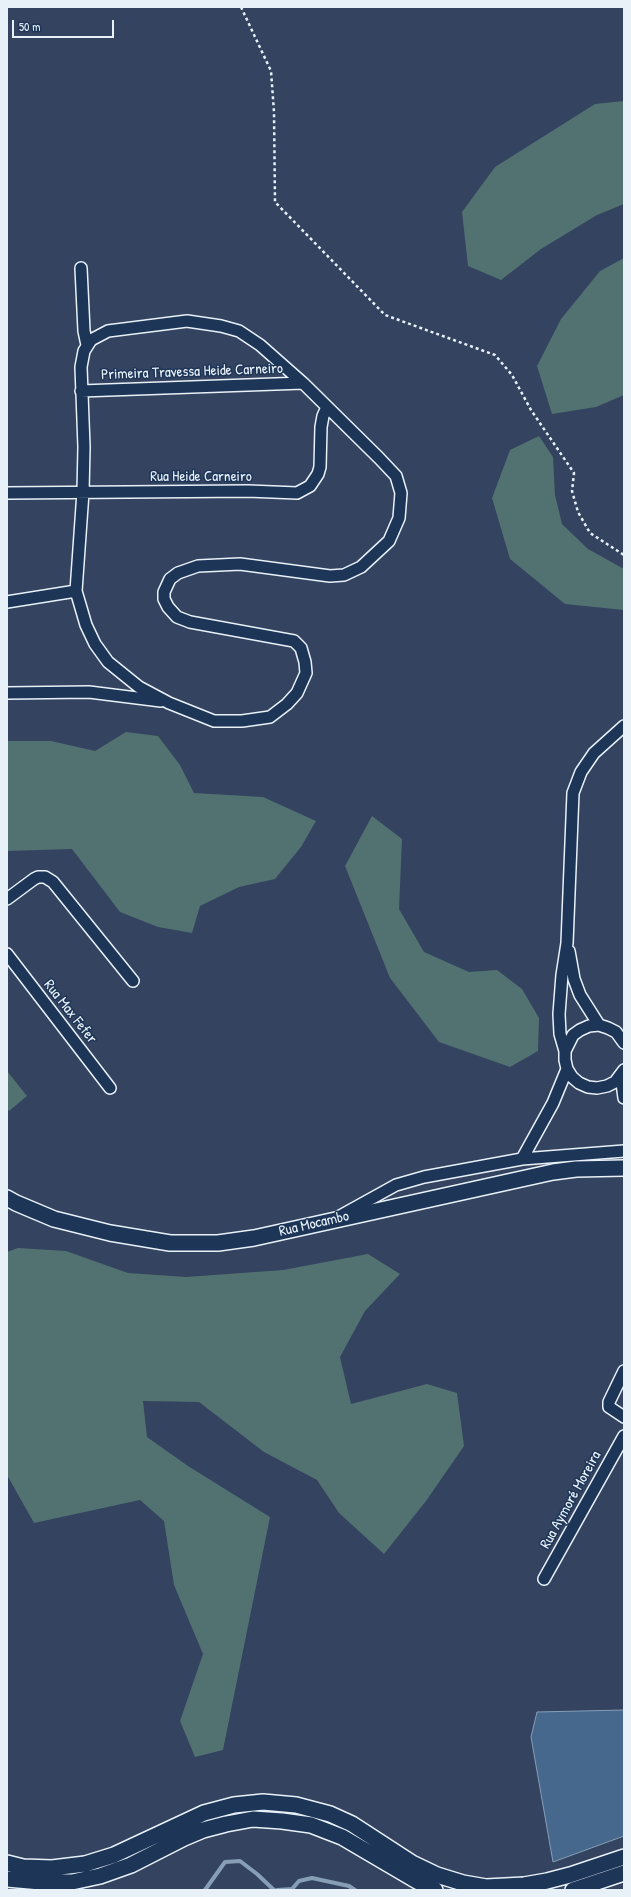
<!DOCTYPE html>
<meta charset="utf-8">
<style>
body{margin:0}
#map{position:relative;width:631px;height:1897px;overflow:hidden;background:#344360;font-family:"Patrick Hand",sans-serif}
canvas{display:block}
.frame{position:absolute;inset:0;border:8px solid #e8f1f8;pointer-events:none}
.scale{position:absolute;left:12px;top:20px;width:102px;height:18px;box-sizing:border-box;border:2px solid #e8f1f8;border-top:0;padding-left:5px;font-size:12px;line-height:14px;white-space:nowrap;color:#e8f1f8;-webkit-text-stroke:3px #1d3557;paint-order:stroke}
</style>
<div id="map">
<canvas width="631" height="1897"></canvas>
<div class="frame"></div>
<div class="scale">50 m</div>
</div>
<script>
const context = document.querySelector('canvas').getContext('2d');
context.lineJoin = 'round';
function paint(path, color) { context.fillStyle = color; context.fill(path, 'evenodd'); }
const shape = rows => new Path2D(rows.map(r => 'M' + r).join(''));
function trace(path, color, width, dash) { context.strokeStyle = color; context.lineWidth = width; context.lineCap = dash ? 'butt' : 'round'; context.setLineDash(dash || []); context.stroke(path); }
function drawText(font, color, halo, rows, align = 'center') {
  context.font = font + ' "Patrick Hand",sans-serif'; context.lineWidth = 3; context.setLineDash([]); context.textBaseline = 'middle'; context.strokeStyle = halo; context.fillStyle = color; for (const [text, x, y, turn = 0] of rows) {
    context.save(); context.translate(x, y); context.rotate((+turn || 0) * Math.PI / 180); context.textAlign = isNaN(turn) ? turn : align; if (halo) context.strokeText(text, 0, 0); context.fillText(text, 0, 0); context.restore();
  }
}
paint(shape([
 [624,101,624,204,597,215,541,249,501,280,468,266,462,212,495,167,595,104],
 [624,258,624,395,596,407,552,414,537,366,561,319,600,271],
 [539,436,553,457,555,495,562,524,588,549,624,569,624,610,565,604,510,559,492,498,510,450],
 [126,732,158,736,180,765,194,793,263,797,316,821,301,847,275,879,239,887,200,906,192,933,158,927,120,912,72,849,7,851,7,741,51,741,95,751],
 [372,816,402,839,399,909,424,952,469,972,497,970,522,989,539,1018,538,1051,510,1067,439,1042,390,978,345,866],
 [7,1071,27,1096,9,1111,7,1108],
 [18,1248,66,1251,128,1273,186,1277,283,1270,368,1254,400,1274,365,1311,340,1357,351,1404,427,1384,457,1393,464,1446,426,1501,384,1554,339,1513,317,1480,264,1452,199,1402,143,1401,147,1437,188,1466,270,1517,223,1750,195,1757,180,1721,203,1654,174,1585,164,1521,140,1500,34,1523,7,1475,7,1252]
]), '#527171');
const water = shape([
 [624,1710,624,1836,553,1862,531,1737,537,1712,624,1710]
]);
paint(water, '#45688c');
trace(water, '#869fb7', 1);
trace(shape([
 [205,1890,225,1862,240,1861,257,1874,274,1890],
 [277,1890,292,1889,299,1881,312,1878,349,1886,355,1890]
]), '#869fb7', 4);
const street = shape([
 [81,268,84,331,87,345],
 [187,321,221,326,239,331,260,345,303,383,379,458,396,476,401,493,399,518,389,541,361,567,344,575,330,576,240,564,198,566,178,573,170,579,164,592,164,599,168,607,177,617,190,622,294,641,301,648,305,662,306,673,297,693,287,704,270,717,242,721,214,721,169,703,139,687,108,662,95,644,86,625,76,591,83,492,84,447,81,367,84,351,91,340,108,331,187,321],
 [81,391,303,383],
 [7,493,248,491,297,493,310,486,318,474,320,467,321,427,323,416,327,407],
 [7,602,76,591],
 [7,693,89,692,161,701],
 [7,899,34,879,38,877,45,877,53,882,133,981],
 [569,951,574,979,580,995,599,1025],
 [7,954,110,1088],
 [624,1043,616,1032,608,1028,599,1025,589,1026,580,1030,573,1035,565,1051,565,1060,567,1069,572,1077,579,1083,588,1087,597,1088,607,1086,615,1082,624,1070],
 [565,1051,560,1034,559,1014,562,975,567,943,573,793,581,772,594,753,624,726],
 [621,1075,624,1098],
 [522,1159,553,1103,567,1069],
 [340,1216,396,1185,424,1177,522,1159,624,1151],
 [624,1371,609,1402,609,1407,624,1417],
 [544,1579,624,1436]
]);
const secondary = shape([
 [7,1198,16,1203,54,1219,110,1233,170,1243,218,1243,254,1238,553,1172,576,1169,624,1168],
 [7,1863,23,1867,52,1868,85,1864,114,1855,204,1813,234,1805,263,1802,296,1805,330,1814,352,1824,412,1863,437,1875,463,1883,486,1887,524,1885,547,1881,570,1875,624,1857],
 [7,1879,41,1882,72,1882,100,1876,131,1865,184,1838,203,1830,226,1824,253,1819,282,1821,311,1825,342,1837,417,1881,435,1890],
 [573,1890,624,1873]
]);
trace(street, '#e8f1f8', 14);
trace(secondary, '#e8f1f8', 18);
trace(shape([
 [241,7,271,71,274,112,275,202,385,315,495,355,512,375,531,410,574,473,572,491,578,512,590,533,624,555]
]), '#e8f1f8', 2.5, [3, 3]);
trace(street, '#1d3557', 11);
trace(secondary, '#1d3557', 15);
drawText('15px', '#e8f1f8', '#1d3557', [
 ["Primeira Travessa Heide Carneiro",192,372,-2],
 ["Rua Heide Carneiro",201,477],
 ["Rua Max Fefer",70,1012,52],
 ["Rua Mocambo",314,1224,-13],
 ["Rua Aymoré Moreira",571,1500,-61]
]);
</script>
